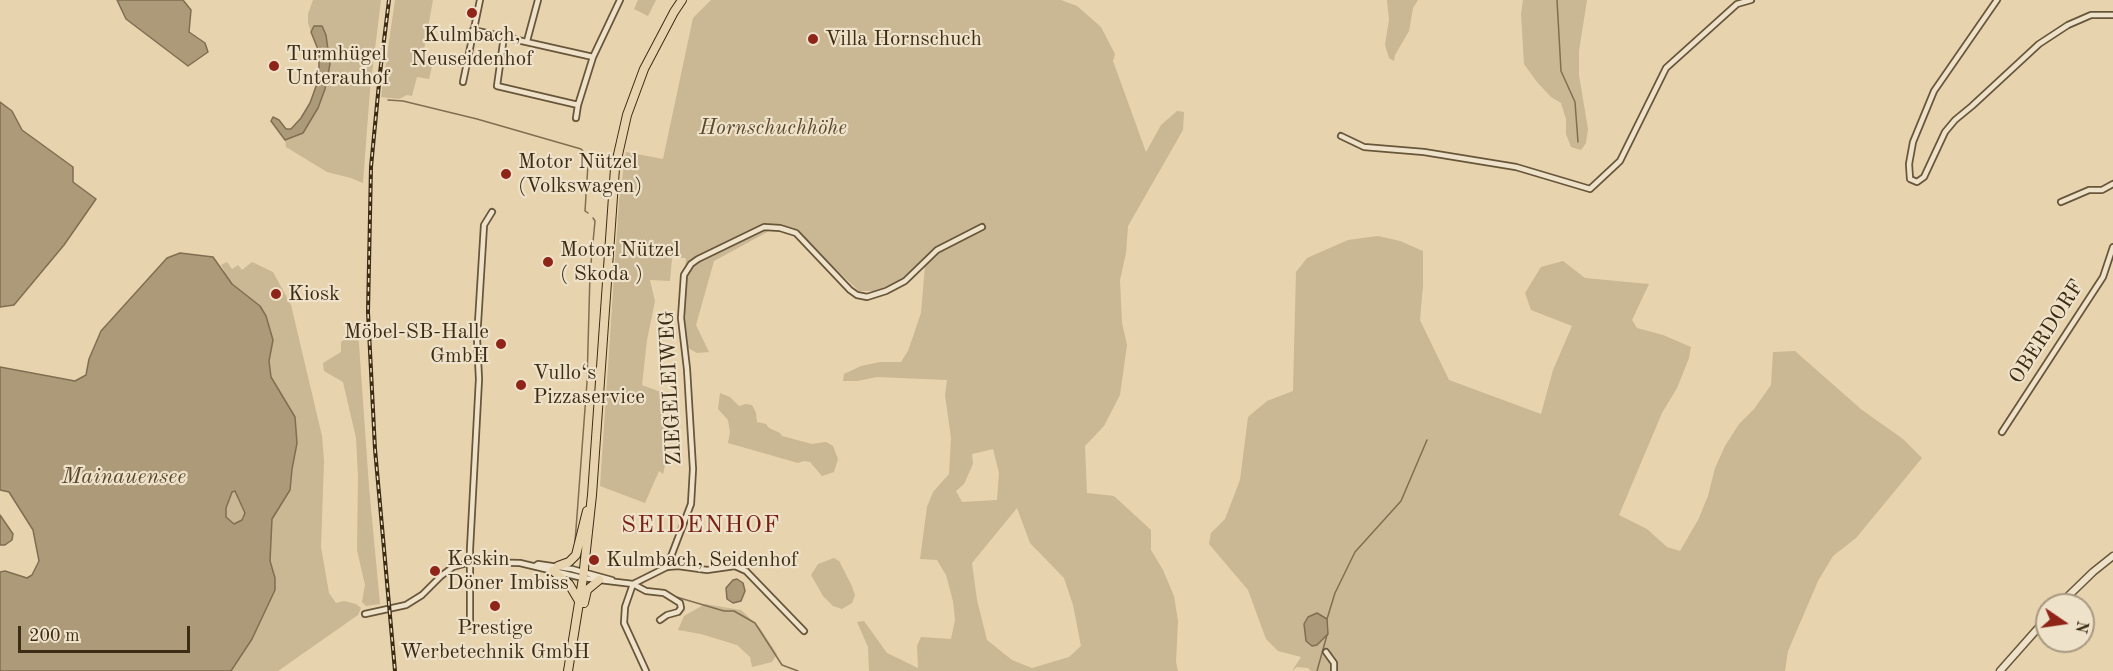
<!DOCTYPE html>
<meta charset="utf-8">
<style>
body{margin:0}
#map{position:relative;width:2113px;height:671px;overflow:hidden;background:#e7d3ad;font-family:"Old Standard TT",serif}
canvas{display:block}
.north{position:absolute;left:2035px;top:593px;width:60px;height:60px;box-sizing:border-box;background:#efe2ca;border:2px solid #a89981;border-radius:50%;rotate:103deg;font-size:16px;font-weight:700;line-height:24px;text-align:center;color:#3d2c14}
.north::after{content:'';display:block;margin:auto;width:21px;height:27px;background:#8f2418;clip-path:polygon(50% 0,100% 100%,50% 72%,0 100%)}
.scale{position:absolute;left:18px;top:626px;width:172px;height:27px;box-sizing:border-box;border:3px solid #3d2c14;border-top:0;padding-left:8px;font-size:18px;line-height:21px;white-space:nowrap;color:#3d2c14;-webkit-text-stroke:4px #efe2ca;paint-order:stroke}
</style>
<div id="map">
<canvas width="2113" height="671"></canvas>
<div class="north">N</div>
<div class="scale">200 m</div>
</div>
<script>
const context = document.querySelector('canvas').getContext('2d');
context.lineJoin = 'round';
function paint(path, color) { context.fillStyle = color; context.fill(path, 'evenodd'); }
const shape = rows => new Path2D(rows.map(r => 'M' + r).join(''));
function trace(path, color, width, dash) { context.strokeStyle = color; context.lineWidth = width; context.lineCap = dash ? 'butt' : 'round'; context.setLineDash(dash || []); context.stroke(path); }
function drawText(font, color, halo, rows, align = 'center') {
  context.font = font + ' "Old Standard TT",serif'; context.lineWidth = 4.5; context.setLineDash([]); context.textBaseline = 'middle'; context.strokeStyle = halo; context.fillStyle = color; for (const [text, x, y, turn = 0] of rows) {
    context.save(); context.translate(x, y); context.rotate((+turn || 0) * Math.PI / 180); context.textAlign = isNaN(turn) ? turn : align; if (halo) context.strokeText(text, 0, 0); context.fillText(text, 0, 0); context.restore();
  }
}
paint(shape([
 [313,0,381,0,370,90,363,183,351,178,327,172,286,147,285,140,303,133,318,108,325,89,330,64,314,26,311,32,308,23,308,14],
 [395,0,433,0,423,56,434,58,429,79,417,77,412,96,407,95,399,99,381,97],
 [638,0,656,0,648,16,634,9],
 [711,0,1061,0,1077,6,1101,27,1115,54,1113,61,1146,152,1161,125,1177,111,1184,112,1183,130,1128,226,1126,253,1120,280,1122,323,1127,345,1120,395,1104,426,1085,446,1087,493,1114,496,1151,530,1151,550,1163,570,1174,596,1178,621,1176,662,1178,671,869,671,868,647,857,622,864,621,887,653,918,668,917,646,921,637,951,639,955,620,953,601,946,575,937,560,920,559,927,507,933,492,949,474,951,438,945,395,947,380,877,377,857,381,843,381,844,374,861,366,880,362,901,362,908,351,921,313,925,266,911,271,900,280,876,291,859,291,809,244,792,233,771,230,714,261,696,325,709,352,697,353,683,345,681,318,686,258,672,258,670,281,650,280,655,301,647,340,642,385,661,392,668,453,663,474,659,471,645,503,600,486,619,201,626,152,663,159,693,18],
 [993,449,999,473,997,500,962,502,956,491,964,484,973,464,972,454],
 [1017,508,1030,543,1064,578,1073,605,1081,646,1069,657,1032,668,1012,660,987,640,977,600,972,563],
 [1387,0,1418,0,1413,8,1409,31,1395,55,1394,61,1389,58,1385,45,1389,20],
 [1523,0,1587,0,1579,51,1579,75,1588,129,1586,143,1581,150,1571,147,1566,134,1566,119,1561,103,1551,97,1537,82,1524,64,1521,14],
 [1378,236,1400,241,1423,251,1423,286,1420,320,1449,380,1541,414,1553,370,1572,326,1531,310,1525,293,1541,267,1563,261,1585,278,1649,284,1632,320,1637,328,1663,335,1691,347,1689,358,1677,388,1662,413,1619,515,1647,529,1667,547,1680,551,1698,520,1708,496,1715,468,1725,446,1739,424,1754,409,1771,385,1773,352,1795,351,1862,410,1903,439,1922,458,1856,538,1833,556,1818,581,1788,651,1785,671,1311,671,1308,668,1297,667,1292,671,1301,657,1278,651,1266,639,1248,590,1209,544,1211,533,1225,519,1240,480,1248,417,1267,401,1293,391,1296,272,1307,258,1348,240],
 [227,262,232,269,238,265,242,270,252,262,273,272,291,305,322,436,324,461,321,547,329,593,336,603,344,601,356,604,361,608,358,615,278,671,231,671,275,578,270,561,272,519,290,490,295,417,271,377,269,361,273,340,260,306,231,284,221,265],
 [358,330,369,487,380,604,366,606,362,602,365,585,357,550,358,476,356,438,343,382,324,371,323,363,341,352,341,342],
 [720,393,730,397,739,406,746,404,752,405,756,413,757,422,766,424,769,428,780,433,782,436,812,444,826,442,833,446,838,459,834,472,822,476,810,462,804,461,798,463,728,443,730,432,728,420,718,409],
 [232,491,236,491,245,512,242,520,234,524,226,517,226,508],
 [834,558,839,561,851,584,855,595,852,603,842,609,833,606,823,596,811,575,818,564],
 [705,604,741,610,760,628,777,654,772,662,752,667,750,657,737,645,701,634,678,630,684,616]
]), '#cab793');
const water = shape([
 [117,0,183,0,191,10,189,32,205,43,208,52,188,66,126,19,117,0],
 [314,26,322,26,326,35,330,64,325,89,318,108,303,133,285,140,271,121,273,117,279,120,286,129,291,129,301,118,310,103,319,78,319,52,311,32,314,26],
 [0,102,12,111,22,130,73,167,73,182,96,199,64,245,14,305,0,307,0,102],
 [180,253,213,257,232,284,260,306,266,316,273,340,269,361,271,377,295,417,297,443,292,469,290,490,272,519,270,561,275,578,275,590,252,639,231,671,0,671,0,572,5,571,27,578,32,575,39,561,33,530,9,492,0,490,0,367,75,381,86,375,89,359,101,331,167,258,180,253],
 [235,491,245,513,242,520,234,524,226,517,226,508,232,492,235,491],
 [0,515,13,534,12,540,5,545,0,545,0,515],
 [737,579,743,583,745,591,741,601,733,603,727,599,726,588,733,580,737,579],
 [1317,613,1327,619,1328,634,1317,645,1312,646,1306,641,1304,624,1308,617,1317,613]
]);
paint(water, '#ad9a79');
trace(water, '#806e51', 1.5);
trace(shape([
 [1557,0,1561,71,1575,102,1578,142],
 [388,100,403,101,477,119,581,149,587,155,588,164,585,211,588,213],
 [575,542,587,382,590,274,595,221,593,218],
 [673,596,724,611,734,611,755,623,782,665,798,671],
 [1327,619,1335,593,1355,552,1401,501,1427,440],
 [1317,671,1327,635]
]), '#806e51', 1.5);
const minor = shape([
 [1997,0,1934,91,1913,142,1909,164,1910,179,1917,182,1924,177,1945,132,1955,120,1972,106,2039,44,2068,25,2091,15,2113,15],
 [473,30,593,57],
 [504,36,497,86,578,105],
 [527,41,538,0],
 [463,82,480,0],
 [576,118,578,105,593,57,620,0],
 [1341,136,1364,147,1424,152,1516,167,1590,189,1620,161,1666,68,1737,4,1751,0],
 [2061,202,2089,190,2102,190,2113,184],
 [2002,432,2103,277,2113,247],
 [535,566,538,564,572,569,612,580],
 [667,567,691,504,693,469,687,369,681,318,684,275,691,264,698,259,764,227,780,228,796,233,850,290,857,295,867,297,886,291,905,281,937,250,982,227],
 [365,614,406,605,422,595,441,576,453,567,471,562,520,563,583,578,633,584,667,567,678,566,707,570,735,566,746,571,804,631],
 [470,626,470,549,479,379,477,339,484,225,492,212],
 [1326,652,1334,663,1334,671],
 [646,671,624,623,625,607,633,584,646,591,664,593,680,603,681,608,678,612,667,615,660,620]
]);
const tertiary = shape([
 [2059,605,2093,572,2113,556],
 [2000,671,2047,618]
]);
const primary = shape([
 [558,566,569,562,576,555,587,511],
 [553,571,569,584,579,601],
 [584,603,587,590,599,580],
 [568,671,583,578,592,495,615,168,627,115,644,69,674,12,682,0]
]);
trace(minor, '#68563a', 8);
trace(tertiary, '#68563a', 9);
trace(primary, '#3d2c14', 10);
trace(minor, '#efe2ca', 4.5);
trace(tertiary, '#efe2ca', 6);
trace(primary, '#e7d3ad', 8);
const rail = shape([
 [389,0,380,73,371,167,368,312,375,449,395,671]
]);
trace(rail, '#3d2c14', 4);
trace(rail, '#efe2ca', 1.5, [4.5]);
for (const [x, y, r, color] of [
 [472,13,6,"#8f2418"],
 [813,39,6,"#8f2418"],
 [274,66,6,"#8f2418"],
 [506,174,6,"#8f2418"],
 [548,262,6,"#8f2418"],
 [276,294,6,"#8f2418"],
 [501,344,6,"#8f2418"],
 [521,385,6,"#8f2418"],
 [594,560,6,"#8f2418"],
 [435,571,6,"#8f2418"],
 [495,606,6,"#8f2418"]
]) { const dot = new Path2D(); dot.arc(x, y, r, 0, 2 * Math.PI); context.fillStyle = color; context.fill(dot); trace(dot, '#efe2ca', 2); }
drawText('21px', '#3d2c14', '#efe2ca', [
 ["Kulmbach,",472,35,"center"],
 ["Neuseidenhof",472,59,"center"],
 ["Villa Hornschuch",825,39],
 ["Turmhügel",286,54],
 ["Unterauhof",286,78],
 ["Motor Nützel",518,162],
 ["(Volkswagen)",518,186],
 ["Motor Nützel",560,250],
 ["( Skoda )",560,274],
 ["Kiosk",288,294],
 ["Möbel-SB-Halle",489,332,"right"],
 ["GmbH",489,356,"right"],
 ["Vullo‘s",533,373],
 ["Pizzaservice",533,397],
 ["Keskin",447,559],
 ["Döner Imbiss",447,583],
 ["Kulmbach, Seidenhof",606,560],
 ["Prestige",495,628,"center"],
 ["Werbetechnik GmbH",495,652,"center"]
], 'left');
drawText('italic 21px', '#59482d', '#efe2ca', [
 ["Hornschuchhöhe",773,128]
]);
drawText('21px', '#3d2c14', '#efe2ca', [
 ["OBERDORF",2047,332,-57],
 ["ZIEGELEIWEG",671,388,-93]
]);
drawText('italic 22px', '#59482d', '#efe2ca', [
 ["Mainauensee",124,477]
]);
context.letterSpacing = '1.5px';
drawText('24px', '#7a1f14', '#efe2ca', [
 ["SEIDENHOF",701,526]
]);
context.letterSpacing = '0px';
</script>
